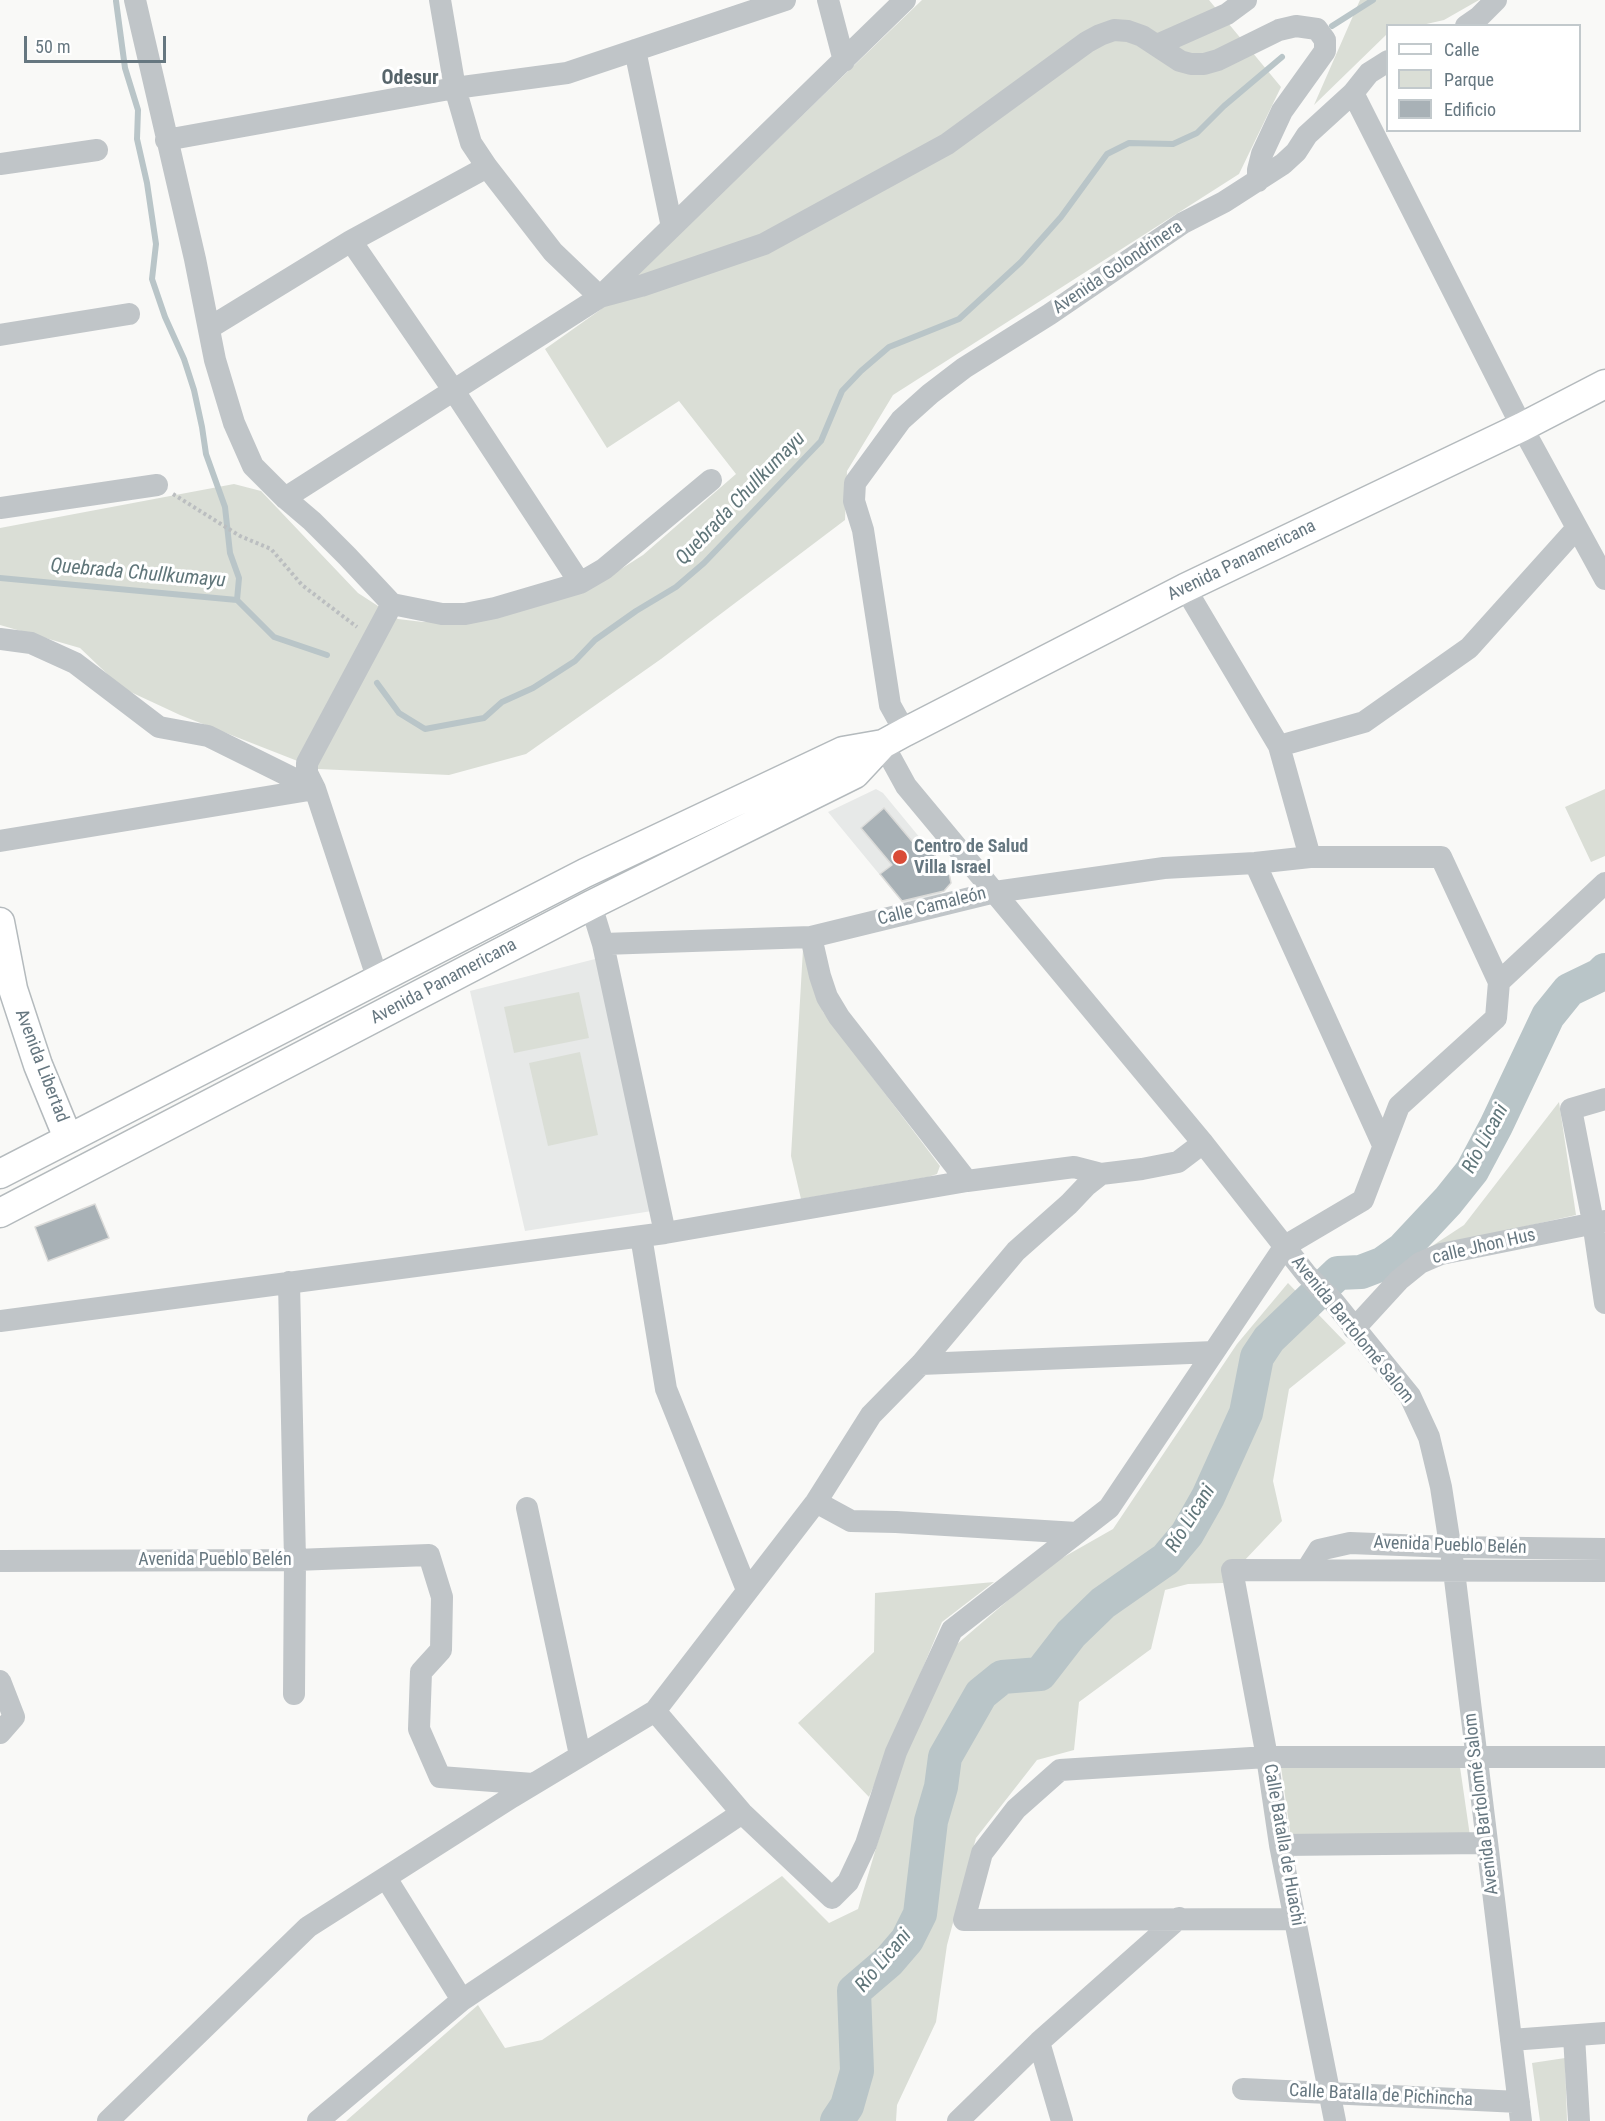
<!DOCTYPE html>
<meta charset="utf-8">
<style>
body{margin:0}
#map{position:relative;width:1605px;height:2121px;overflow:hidden;background:#f9f9f7;font-family:"Roboto Condensed",sans-serif}
canvas{display:block}
.legend{position:absolute;left:1386px;top:24px;width:195px;height:108px;box-sizing:border-box;background:#fff;border:2px solid #c2c9cc;margin:0;padding:8px 10px;list-style:none;font-size:18px;color:#667780}
.legend li{display:flex;align-items:center;gap:12px;height:30px}
.legend b{width:30px;border:2px solid #c2c9cc}
.scale{position:absolute;left:24px;top:36px;width:142px;height:27px;box-sizing:border-box;border:3px solid #667780;border-top:0;padding-left:8px;font-size:18px;line-height:21px;white-space:nowrap;color:#667780;-webkit-text-stroke:4px #fff;paint-order:stroke}
</style>
<div id="map">
<canvas width="1605" height="2121"></canvas>
<ul class="legend">
<li><b style="height:8px;background:#fff"></b>Calle</li>
<li><b style="height:16px;background:#daded6"></b>Parque</li>
<li><b style="height:16px;background:#a8b1b6"></b>Edificio</li>
</ul>
<div class="scale">50 m</div>
</div>
<script>
const context = document.querySelector('canvas').getContext('2d');
context.lineJoin = 'round';
function paint(path, color) { context.fillStyle = color; context.fill(path, 'evenodd'); }
const shape = rows => new Path2D(rows.map(r => 'M' + r).join(''));
function trace(path, color, width, dash) { context.strokeStyle = color; context.lineWidth = width; context.lineCap = dash ? 'butt' : 'round'; context.setLineDash(dash || []); context.stroke(path); }
function drawText(font, color, halo, rows, align = 'center') {
  context.font = font + ' "Roboto Condensed",sans-serif'; context.lineWidth = 6; context.setLineDash([]); context.textBaseline = 'middle'; context.strokeStyle = halo; context.fillStyle = color; for (const [text, x, y, turn = 0] of rows) {
    context.save(); context.translate(x, y); context.rotate((+turn || 0) * Math.PI / 180); context.textAlign = isNaN(turn) ? turn : align; if (halo) context.strokeText(text, 0, 0); context.fillText(text, 0, 0); context.restore();
  }
}
paint(shape([
 [876,789,883,793,949,873,951,883,938,896,903,903,828,812],
 [599,958,652,1211,525,1231,470,991]
]), '#e7e9e8');
paint(shape([
 [922,0,1209,0,1281,87,1239,174,893,395,847,471,845,520,661,659,526,754,449,775,318,769,180,715,122,688,80,648,0,625,0,528,234,484,261,491,358,593,398,619,423,622,480,621,588,590,643,555,736,474,679,401,607,448,545,349,600,310],
 [1360,0,1479,0,1444,20,1422,25,1388,26,1387,34,1314,105],
 [1605,789,1605,856,1591,862,1565,807],
 [803,949,823,1012,940,1166,937,1174,928,1177,801,1199,791,1156],
 [579,992,589,1038,514,1053,504,1007],
 [580,1052,598,1135,548,1146,529,1063],
 [1559,1102,1576,1215,1429,1248,1464,1225],
 [1288,1283,1346,1343,1289,1389,1273,1481,1282,1521,1223,1583,1188,1584,1165,1590,1151,1649,1079,1702,1074,1750,1037,1760,976,1838,947,1945,936,2022,897,2105,896,2121,346,2121,478,2005,505,2048,542,2040,782,1876,829,1923,858,1909,900,1767,956,1645,1048,1566,1113,1529,1237,1344],
 [994,1582,942,1622,869,1797,798,1723,874,1652,875,1593],
 [1281,1767,1460,1767,1470,1836,1291,1838],
 [1565,2058,1567,2121,1540,2121,1532,2063]
]), '#daded6');
trace(shape([
 [116,1,125,68,138,110,137,139,147,183,156,244,152,279,165,317,184,359,194,390,202,427,206,454,225,507,230,553,239,578,237,600],
 [1332,26,1373,0],
 [0,578,237,600,274,637,327,655],
 [377,683,399,713,425,729,484,718,502,702,533,688,575,661,595,640,636,611,676,587,704,563,821,441,842,391,861,371,889,347,959,319,1021,262,1061,217,1107,154,1129,143,1173,144,1197,133,1224,106,1282,57]
]), '#b9c5c8', 6);
trace(shape([
 [837,2121,847,2106,857,2071,854,1991,889,1961,907,1940,920,1914,931,1821,941,1787,945,1757,981,1694,1002,1677,1040,1674,1071,1634,1103,1603,1166,1559,1187,1534,1208,1497,1246,1413,1257,1357,1269,1339,1338,1273,1361,1272,1382,1264,1403,1249,1448,1201,1472,1171,1496,1126,1548,1016,1569,990,1600,975,1605,970]
]), '#b9c5c8', 34);
const building = shape([
 [884,808,916,846,923,841,949,873,951,883,944,891,902,901,880,874,892,865,861,828,884,808],
 [95,1204,109,1238,48,1261,35,1227,95,1204]
]);
paint(building, '#a8b1b6');
trace(building, '#dbdbd9', 1.5);
const major = shape([
 [0,922,13,989,38,1065,68,1138],
 [0,1174,585,873,843,751,883,744],
 [0,1213,591,905,855,774,883,744,905,732,1185,588,1522,427,1605,384]
]);
trace(major, '#b4babd', 31);
trace(shape([
 [173,494,240,536,271,549,302,585,357,627]
]), '#bbbec0', 4, [3, 3]);
trace(shape([
 [135,0,195,259,215,360,234,423,253,466,285,498,312,521,347,556,392,604,442,614,465,614,495,608,580,583,604,569,711,480],
 [440,0,455,88,471,143,487,167,553,252,600,297],
 [828,0,844,61],
 [1466,26,1479,17,1496,0],
 [1157,45,1227,14,1246,0],
 [635,50,672,227],
 [1353,93,1522,427,1605,579],
 [166,140,455,88,567,73,785,0],
 [0,164,97,150],
 [351,241,454,391,580,583],
 [600,297,641,286,764,244,947,144,1087,42,1100,35,1114,30,1128,31,1142,36,1180,61,1191,64,1204,64,1218,60,1279,30,1296,26,1317,29,1325,40,1325,51,1282,111,1262,154,1258,170,1258,181],
 [209,328,351,241,487,167],
 [0,335,129,314],
 [285,498,600,297,905,0],
 [0,508,157,485],
 [1185,588,1279,746,1310,857],
 [0,639,31,643,75,663,159,727,208,736,315,789],
 [905,732,890,705,863,530,854,501,855,483,901,420,930,394,964,368,1050,314,1183,223,1224,202,1283,164,1296,152,1307,135,1353,93,1369,73,1388,61],
 [883,744,906,786,1203,1143,1307,1275,1333,1301,1410,1396,1429,1437,1441,1487,1454,1571,1521,2121],
 [1279,746,1364,722,1469,648,1576,529],
 [0,841,315,789],
 [1255,863,1383,1145],
 [591,905,603,944,665,1233],
 [811,937,820,976,827,997,839,1017,967,1181],
 [603,944,811,937,995,892,1164,868,1255,863,1310,857,1441,857,1499,982,1496,1018,1399,1106,1363,1200,1285,1246,1109,1508,952,1630,896,1752,866,1844,848,1882,832,1898,742,1813,655,1711],
 [378,980,315,789,307,773,307,763,392,604],
 [1499,982,1605,883],
 [1605,1099,1571,1109,1593,1222,1605,1303],
 [641,1236,666,1389,747,1590],
 [289,1282,295,1560,294,1694],
 [0,1321,665,1233,967,1181,1074,1167,1101,1174,1142,1169,1178,1162,1203,1143],
 [1354,1329,1399,1280,1420,1263,1441,1254,1605,1221],
 [921,1364,1214,1352],
 [816,1502,851,1521,896,1522,1077,1533],
 [527,1508,580,1755],
 [0,1561,295,1560,429,1555,442,1597,441,1650,421,1672,419,1729,440,1777,533,1784],
 [1307,1569,1319,1550,1350,1543,1450,1547,1605,1549],
 [0,1681,14,1717,0,1733],
 [1280,1845,1487,1843],
 [386,1878,462,2000],
 [1295,1919,964,1920,982,1853,1016,1809,1060,1770,1267,1757,1605,1757],
 [1574,2036,1579,2121],
 [1511,2040,1605,2033],
 [1039,2042,1062,2121],
 [1243,2089,1519,2102],
 [108,2121,308,1927,512,1797,655,1711,816,1502,871,1415,921,1364,1016,1251,1069,1204,1087,1185,1101,1174],
 [318,2121,462,2000,742,1813],
 [958,2121,1039,2042,1179,1918],
 [1335,2121,1280,1845,1267,1757,1232,1570,1605,1571]
]), '#c0c5c8', 22);
trace(major, '#fff', 28);
for (const [x, y, r, color] of [
 [900,857,8,"#d94b37"]
]) { const dot = new Path2D(); dot.arc(x, y, r, 0, 2 * Math.PI); context.fillStyle = color; context.fill(dot); trace(dot, '#fff', 2); }
drawText('18px', '#667780', '#fff', [
 ["Avenida Golondrinera",1118,268,-34],
 ["Avenida Panamericana",1242,561,-26],
 ["Calle Camaleón",932,907,-14],
 ["Avenida Panamericana",444,982,-28],
 ["Avenida Libertad",41,1066,69],
 ["calle Jhon Hus",1484,1247,-13],
 ["Avenida Bartolomé Salom",1352,1330,51],
 ["Avenida Pueblo Belén",1450,1546,2],
 ["Avenida Pueblo Belén",215,1560],
 ["Avenida Bartolomé Salom",1482,1804,-97],
 ["Calle Batalla de Huachi",1283,1845,80],
 ["Calle Batalla de Pichincha",1381,2096,3]
]);
drawText('bold 18px', '#667780', '#fff', [
 ["Centro de Salud",914,847],
 ["Villa Israel",914,868]
], 'left');
drawText('bold 20px', '#57656b', '#fff', [
 ["Odesur",410,79]
]);
drawText('italic 20px', '#60767a', '#fff', [
 ["Quebrada Chullkumayu",741,499,-46],
 ["Quebrada Chullkumayu",138,574,5],
 ["Río Licani",1486,1139,-62],
 ["Río Licani",1191,1519,-58],
 ["Río Licani",884,1961,-50]
]);
</script>
